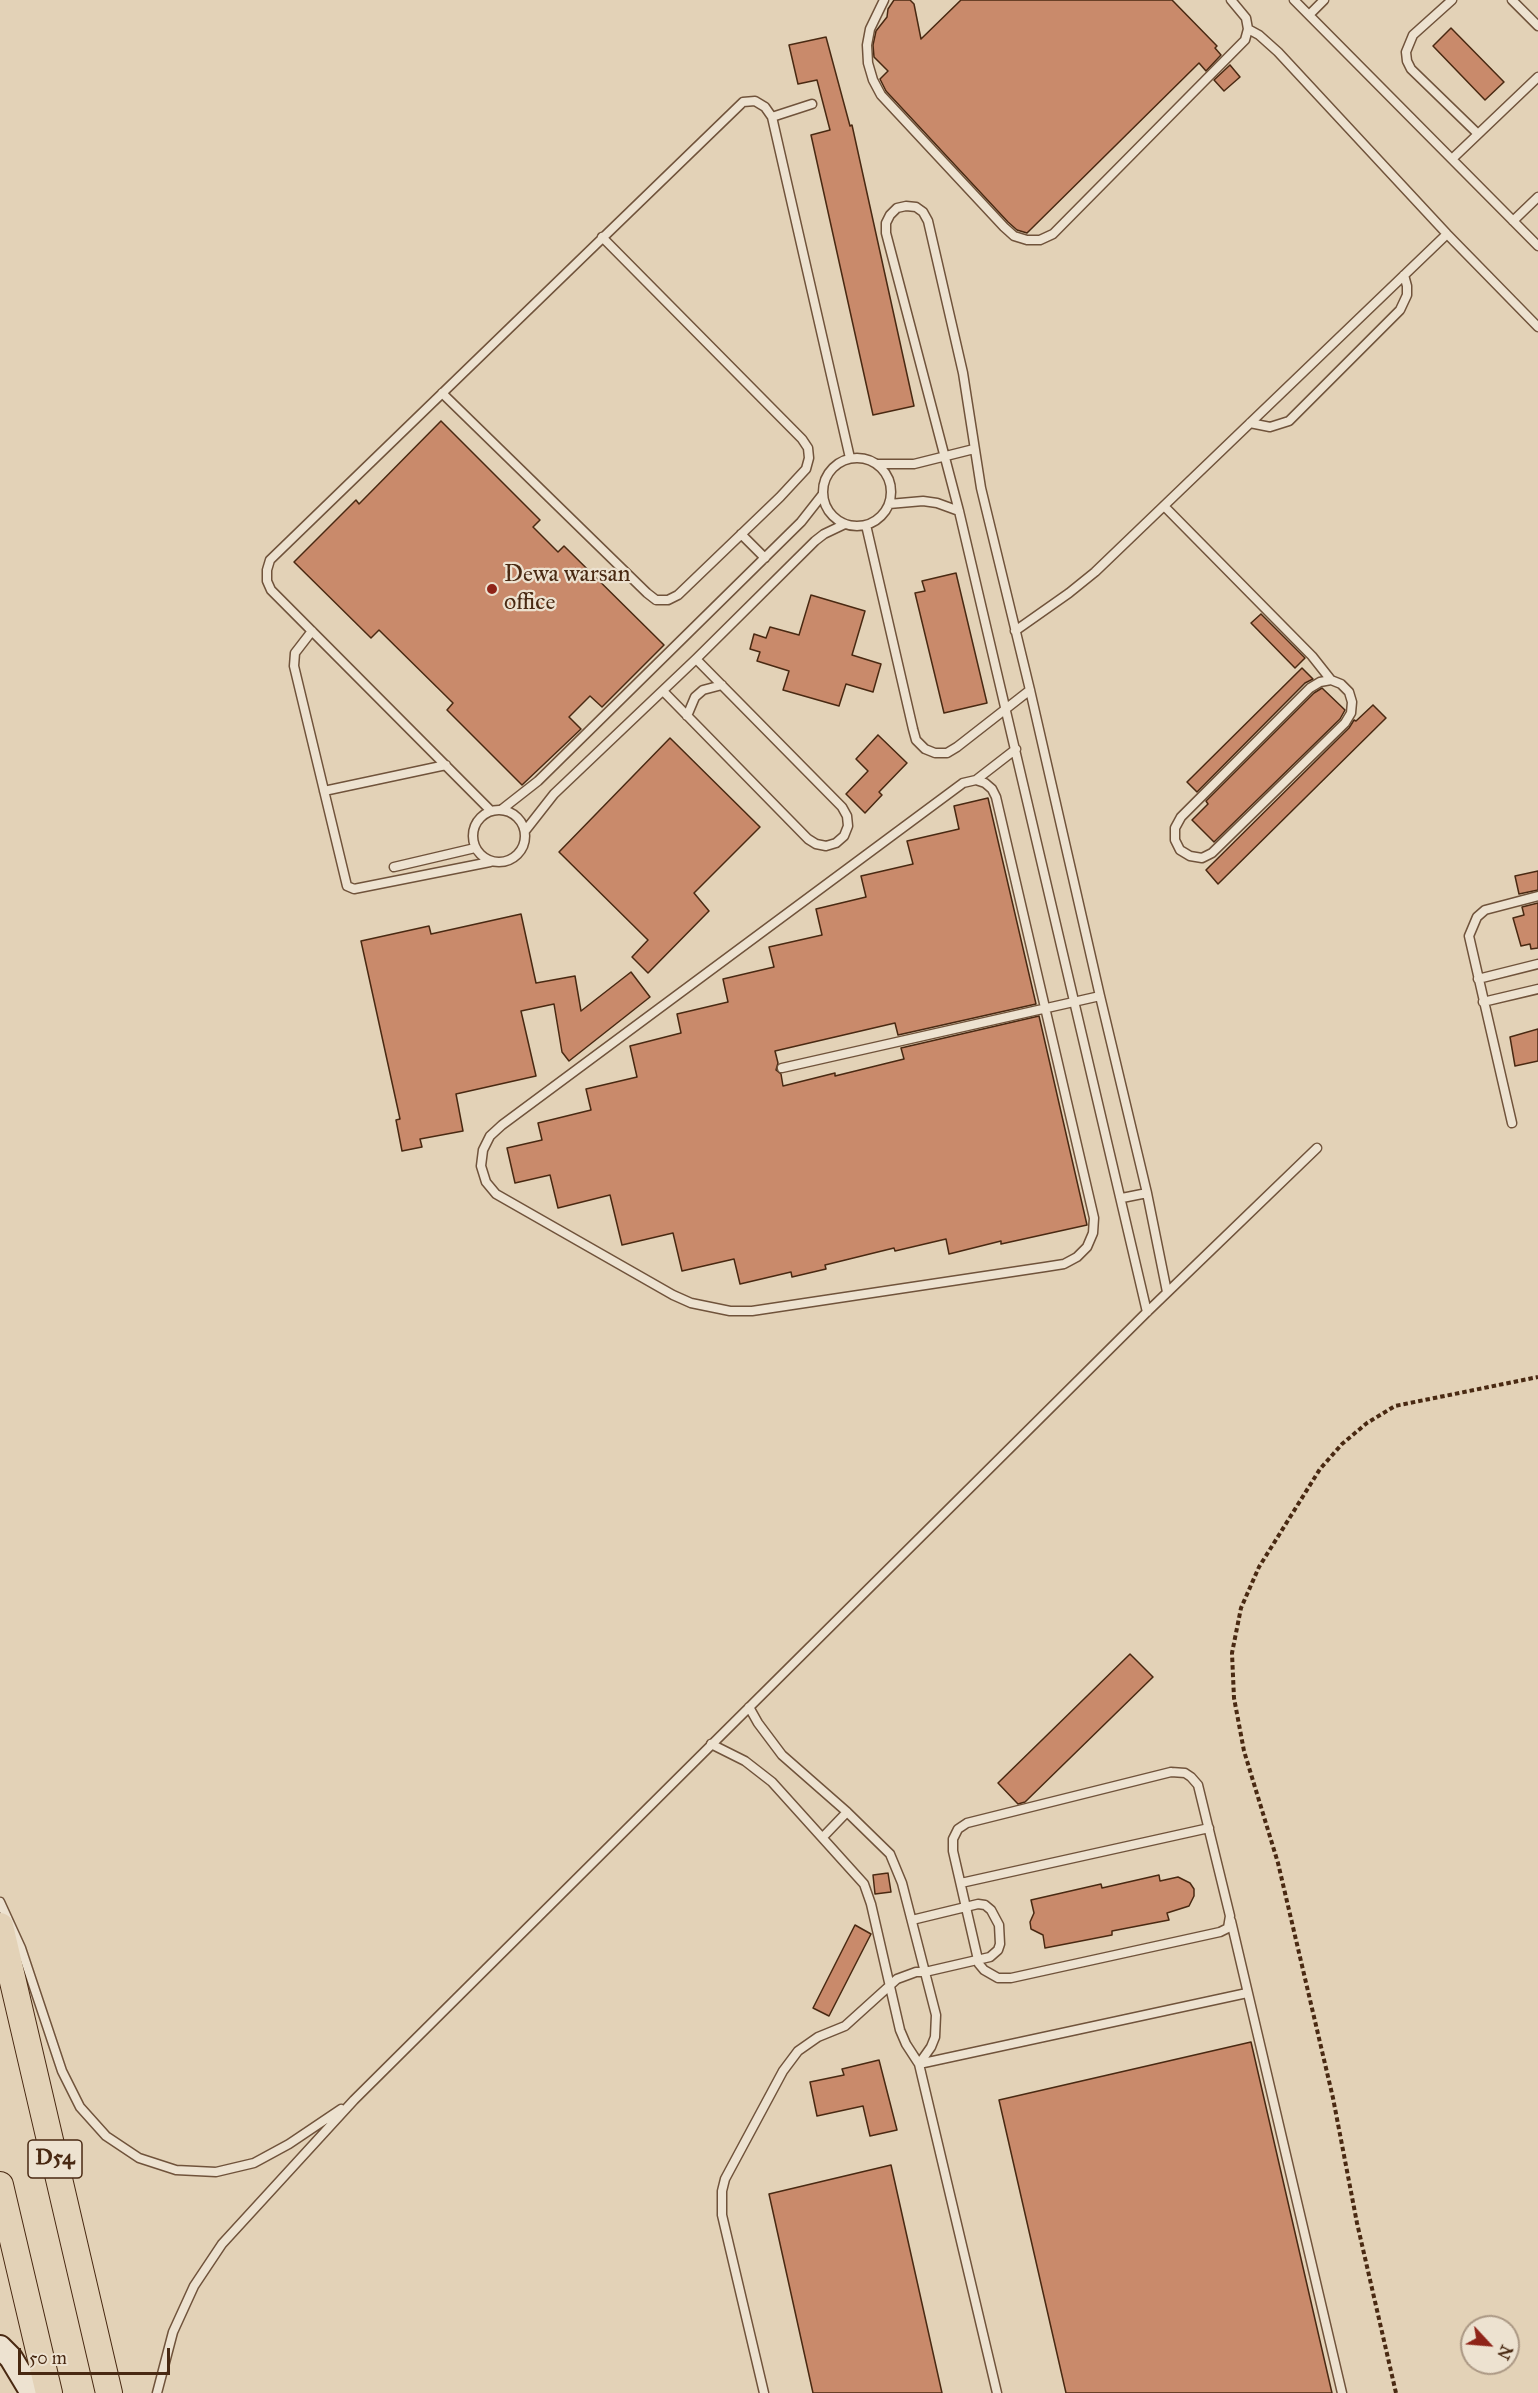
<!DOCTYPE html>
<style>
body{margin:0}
#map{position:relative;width:1538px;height:2393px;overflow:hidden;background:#e3d2b7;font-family:"IM FELL Great Primer",serif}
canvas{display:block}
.north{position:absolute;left:1460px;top:2315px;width:60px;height:60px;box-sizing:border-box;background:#ede2d0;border:2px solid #ab9884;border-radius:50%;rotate:116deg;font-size:16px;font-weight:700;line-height:24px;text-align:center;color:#492912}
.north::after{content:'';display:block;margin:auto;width:21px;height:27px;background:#8f2418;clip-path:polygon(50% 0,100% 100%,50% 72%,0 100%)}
.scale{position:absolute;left:18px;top:2348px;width:152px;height:27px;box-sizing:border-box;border:3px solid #492912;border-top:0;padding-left:8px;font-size:18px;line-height:21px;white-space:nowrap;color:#492912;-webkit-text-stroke:4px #ede2d0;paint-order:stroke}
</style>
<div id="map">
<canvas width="1538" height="2393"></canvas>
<div class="north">N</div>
<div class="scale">50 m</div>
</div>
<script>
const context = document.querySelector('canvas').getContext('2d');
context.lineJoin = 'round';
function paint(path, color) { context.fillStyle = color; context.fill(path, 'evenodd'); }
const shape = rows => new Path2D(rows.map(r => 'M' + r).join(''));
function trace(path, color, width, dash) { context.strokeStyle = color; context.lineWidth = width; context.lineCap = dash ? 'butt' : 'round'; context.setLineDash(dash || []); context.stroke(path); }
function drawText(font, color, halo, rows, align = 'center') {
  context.font = font + ' "IM FELL Great Primer",serif'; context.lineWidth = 4.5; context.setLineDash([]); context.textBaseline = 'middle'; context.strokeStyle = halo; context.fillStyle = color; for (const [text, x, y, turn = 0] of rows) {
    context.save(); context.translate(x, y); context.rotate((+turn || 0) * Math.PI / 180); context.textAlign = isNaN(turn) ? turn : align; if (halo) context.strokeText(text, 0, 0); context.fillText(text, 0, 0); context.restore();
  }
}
const building = shape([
 [894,0,910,0,914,4,921,39,961,0,1172,0,1217,46,1215,48,1221,55,1206,71,1199,63,1027,233,1017,230,1008,222,886,91,880,79,888,71,874,57,873,45,876,31,887,17,888,9,894,0],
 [1451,28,1504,82,1485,100,1433,46,1451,28],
 [826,37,850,126,852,125,914,406,873,415,811,135,830,130,817,80,798,84,789,45,826,37],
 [1230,65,1240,77,1224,91,1214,80,1230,65],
 [441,421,540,520,533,527,558,552,564,546,664,645,602,707,590,696,569,717,581,729,522,785,447,710,453,703,379,630,371,638,294,562,356,500,359,504,441,421],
 [956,573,987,703,944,713,915,593,925,591,922,581,956,573],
 [811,595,865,611,852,655,881,664,873,692,846,684,839,706,783,690,789,671,757,661,760,652,750,649,754,634,766,638,770,627,799,635,811,595],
 [1261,614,1305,658,1295,668,1251,623,1261,614],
 [1302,668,1313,679,1305,683,1197,792,1187,782,1302,668],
 [1322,688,1345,710,1340,719,1214,842,1192,820,1208,804,1206,801,1314,693,1322,688],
 [1373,705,1386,718,1218,884,1206,870,1349,728,1354,720,1356,721,1373,705],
 [878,735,907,763,879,792,882,795,865,813,846,794,868,771,856,759,878,735],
 [670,738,760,827,694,893,709,911,648,973,632,957,648,940,559,852,670,738],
 [988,798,1036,1004,898,1035,895,1023,775,1051,778,1063,776,1070,781,1074,783,1086,835,1073,835,1076,904,1059,901,1048,1039,1016,1087,1225,1001,1244,1001,1241,949,1254,946,1239,895,1251,894,1248,825,1265,826,1269,792,1277,791,1272,740,1284,734,1259,682,1271,673,1233,622,1245,610,1195,558,1208,550,1175,515,1183,507,1148,542,1140,538,1123,591,1110,586,1089,637,1077,630,1046,681,1033,677,1014,728,1002,723,979,774,967,769,947,822,935,816,909,866,897,861,876,913,864,907,841,959,829,954,806,988,798],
 [1538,871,1538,890,1519,894,1515,876,1538,871],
 [1538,903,1538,948,1531,949,1530,944,1521,946,1513,918,1524,915,1522,907,1538,903],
 [521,914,536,983,575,976,581,1011,631,972,650,997,569,1061,562,1052,554,1004,521,1011,536,1076,456,1094,463,1131,420,1139,422,1147,402,1151,396,1120,400,1119,361,941,429,926,431,934,521,914],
 [1538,1029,1538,1061,1515,1066,1510,1037,1538,1029],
 [1130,1654,1153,1677,1025,1802,1018,1804,998,1783,1130,1654],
 [888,1873,891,1892,875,1894,873,1875,888,1873],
 [1159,1875,1160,1881,1178,1877,1190,1883,1194,1889,1194,1896,1189,1906,1167,1913,1169,1920,1112,1931,1112,1935,1045,1948,1043,1935,1031,1929,1030,1922,1034,1913,1031,1900,1101,1884,1102,1888,1159,1875],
 [855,1925,871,1934,829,2016,813,2008,855,1925],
 [1251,2042,1332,2393,1066,2393,999,2100,1251,2042],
 [879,2060,897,2130,870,2136,863,2106,817,2116,810,2082,844,2075,842,2069,879,2060],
 [891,2165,942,2393,813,2393,769,2194,891,2165]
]);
paint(building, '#c98a6b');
trace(building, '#492912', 1.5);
const service = shape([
 [884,0,870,29,867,45,868,63,873,80,881,95,1004,227,1014,236,1027,240,1040,240,1053,234,1245,40,1248,29,1246,18,1231,0],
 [1294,0,1538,246],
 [1452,0,1413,35,1406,52,1407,61,1411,69,1478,134],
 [1512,0,1538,26],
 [1309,15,1324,0],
 [1248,29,1259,35,1278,52,1447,234,1538,327],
 [772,117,812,104],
 [1452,159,1538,77],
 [1513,221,1538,197],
 [442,393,647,593,656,600,668,600,678,595,780,497,806,469,809,458,808,448,802,439,602,237],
 [1250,423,1270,427,1289,421,1400,310,1407,295,1407,286,1404,275],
 '823 492a34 34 0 1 1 68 0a34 34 0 1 1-68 0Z',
 [878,464,914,464,974,449],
 [889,504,923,501,937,503,959,511],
 [1164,506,1312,656,1331,680],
 [866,525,913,729,916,740,925,749,935,753,947,753,957,747,1030,690],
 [741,534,765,558],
 [312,631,295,653,294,666,347,886,354,889,490,862],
 [1015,631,1069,593,1095,572,1447,234],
 [1331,680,1341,684,1349,692,1352,702,1351,713,1345,723,1212,853,1202,858,1190,856,1180,850,1175,840,1175,828,1181,817,1310,688,1320,682,1331,680],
 [663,691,808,839,816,844,826,846,836,843,844,836,848,826,847,816,842,807,696,659],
 [687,716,695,697,703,690,722,685],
 [976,780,985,783,992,789,996,797,1094,1218,1093,1233,1087,1247,1077,1257,1064,1264,1045,1267,752,1311,730,1311,691,1303,673,1295,496,1194,486,1182,481,1166,483,1150,490,1136,502,1125,963,783,976,780],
 [976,780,1016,749],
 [324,791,446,765],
 '473 836a26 26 0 1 1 52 0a26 26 0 1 1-52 0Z',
 [501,810,538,781,801,522,823,494],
 [491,811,271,590,267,581,267,570,270,560,743,102,755,101,765,107,772,117,850,458],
 [525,831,554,794,696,659,815,541,824,534,845,524],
 [394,867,475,848],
 [1478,979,1538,964],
 [1483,1002,1538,989],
 [782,1068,1100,996],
 [1512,1123,1469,936,1477,917,1485,910,1538,896],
 [1122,1198,1147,1193],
 [1147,1312,959,511,886,233,886,223,890,215,897,208,906,206,916,207,923,212,928,221,963,373,981,488,1030,690,1100,996,1147,1193,1167,1292],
 [749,1707,758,1723,782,1755,847,1812,890,1854,902,1883,936,2015,935,2037,931,2047,919,2064],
 [711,1744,745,1761,772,1782,864,1884,871,1904,900,2030,906,2044,919,2064,997,2393],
 [1171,1772,1185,1773,1191,1777,1198,1785,1230,1916,1228,1928,1220,1932,1011,1978,998,1978,984,1970,979,1964,953,1851,953,1839,958,1829,967,1823,1171,1772],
 [823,1837,847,1812],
 [961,1883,1209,1828],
 [0,1902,21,1948,62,2071,80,2107,106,2136,139,2158,176,2170,216,2172,254,2163,289,2144,341,2109],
 [1231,1921,1342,2393],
 [919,2064,1247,1993],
 [157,2393,173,2332,194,2286,222,2244,354,2100,1147,1312,1317,1148],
 [764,2393,722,2215,722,2191,725,2179,783,2071,798,2051,818,2037,845,2026,897,1979,916,1972,925,1972,990,1957,998,1950,1000,1944,999,1925,991,1910,985,1905,978,1904,912,1920]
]);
const secondary = shape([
 [0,2347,11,2358,32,2393]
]);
const primary = shape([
 [0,1926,109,2393],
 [0,2185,49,2393]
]);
trace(service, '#70533b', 11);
trace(secondary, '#492912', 26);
trace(primary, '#492912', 28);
trace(shape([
 [1396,2393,1357,2223,1333,2098,1278,1863,1244,1751,1234,1698,1232,1653,1241,1608,1259,1567,1320,1469,1342,1444,1367,1423,1395,1406,1538,1377]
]), '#492912', 4, [4.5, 3]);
trace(service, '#ede2d0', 8);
trace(secondary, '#ede2d0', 22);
trace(primary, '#e3d2b7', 26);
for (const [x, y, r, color] of [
 [492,589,6,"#8f2418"]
]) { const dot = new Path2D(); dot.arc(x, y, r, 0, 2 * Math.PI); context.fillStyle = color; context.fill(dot); trace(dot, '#ede2d0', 2); }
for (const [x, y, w] of [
 [55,2159,54]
]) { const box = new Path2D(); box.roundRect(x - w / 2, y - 19, w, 38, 4.5); context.fillStyle = '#ede2d0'; context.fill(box); trace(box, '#492912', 1.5); }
drawText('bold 22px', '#492912', null, [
 ["D54",55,2159]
]);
drawText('24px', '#492912', '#ede2d0', [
 ["Dewa warsan",504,575],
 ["office",504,603]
], 'left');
</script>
